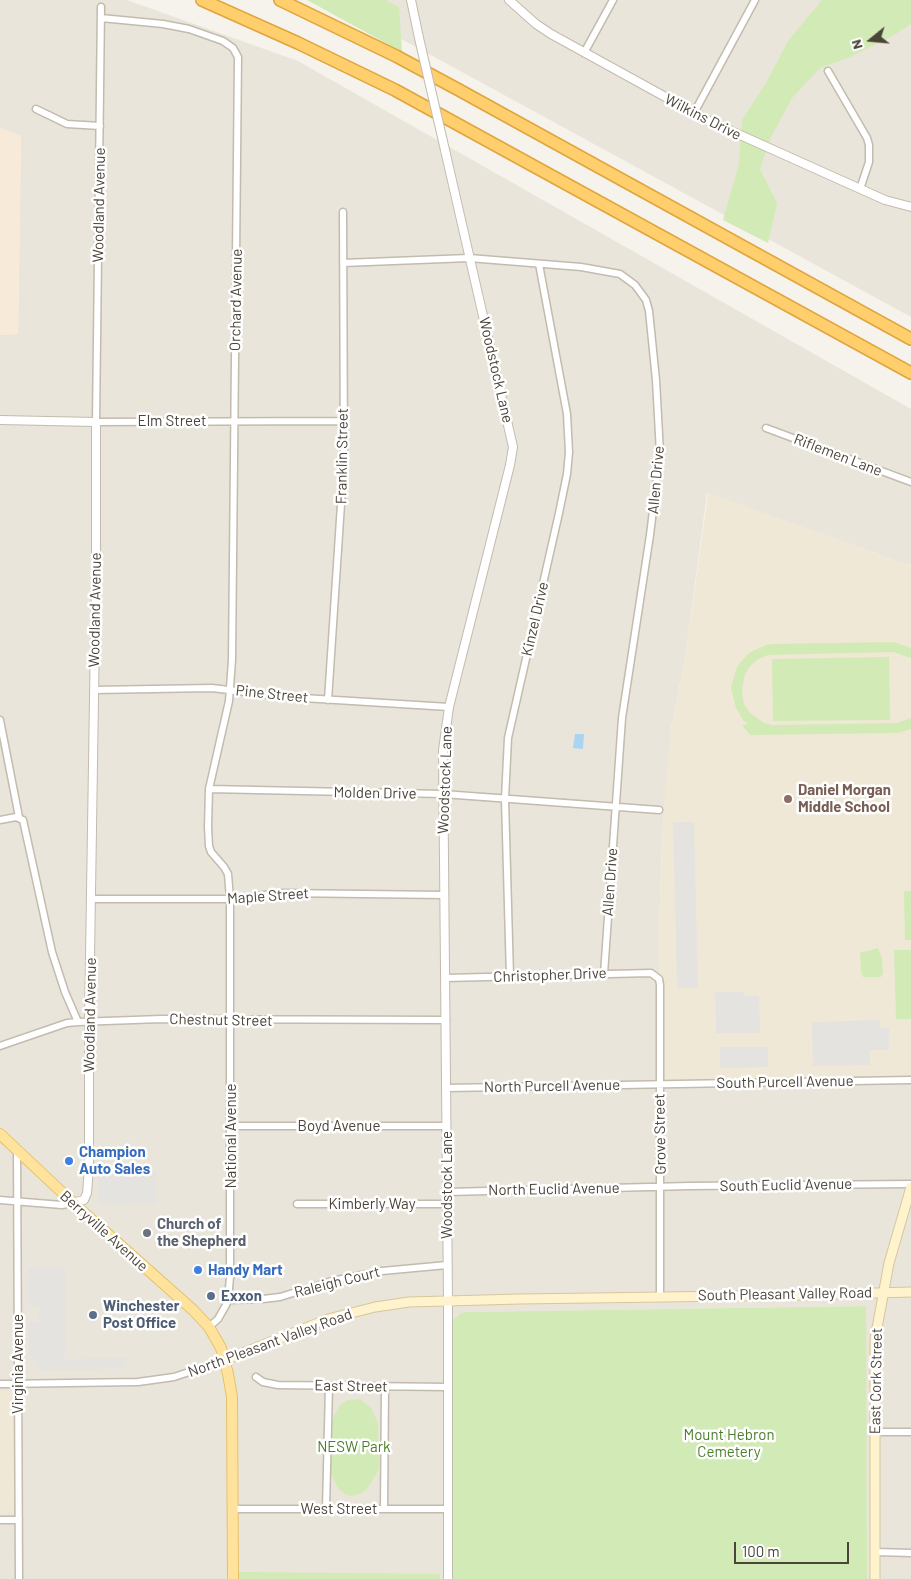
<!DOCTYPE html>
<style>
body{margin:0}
#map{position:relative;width:911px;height:1579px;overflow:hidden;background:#f6f3ec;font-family:Barlow,sans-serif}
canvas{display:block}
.north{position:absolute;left:846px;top:15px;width:50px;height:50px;-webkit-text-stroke:4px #fff;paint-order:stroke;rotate:253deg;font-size:14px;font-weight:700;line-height:20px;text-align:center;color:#4b4439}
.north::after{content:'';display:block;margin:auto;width:18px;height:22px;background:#4b4439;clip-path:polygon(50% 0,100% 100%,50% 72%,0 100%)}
.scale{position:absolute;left:734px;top:1542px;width:115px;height:22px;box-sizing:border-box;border:2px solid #4b4439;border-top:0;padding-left:6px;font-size:15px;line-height:18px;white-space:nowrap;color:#4b4439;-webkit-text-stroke:4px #fff;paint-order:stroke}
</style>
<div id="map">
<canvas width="911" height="1579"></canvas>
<div class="north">N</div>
<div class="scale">100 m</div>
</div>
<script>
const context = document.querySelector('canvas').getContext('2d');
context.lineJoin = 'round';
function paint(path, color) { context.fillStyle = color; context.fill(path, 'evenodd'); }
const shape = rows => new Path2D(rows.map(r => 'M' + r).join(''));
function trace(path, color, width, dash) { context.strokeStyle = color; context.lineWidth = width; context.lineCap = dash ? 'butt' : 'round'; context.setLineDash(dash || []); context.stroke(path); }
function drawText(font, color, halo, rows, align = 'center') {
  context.font = font + ' Barlow,sans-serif'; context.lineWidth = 5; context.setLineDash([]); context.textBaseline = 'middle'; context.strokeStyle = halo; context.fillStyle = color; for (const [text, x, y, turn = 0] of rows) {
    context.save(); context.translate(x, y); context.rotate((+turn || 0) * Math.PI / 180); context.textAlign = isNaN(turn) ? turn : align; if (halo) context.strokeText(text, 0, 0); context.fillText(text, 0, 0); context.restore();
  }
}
paint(shape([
 [0,0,127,0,298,61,911,409,911,566,707,493,685,659,671,729,662,840,659,930,660,985,911,1080,911,1579,867,1579,865,1306,464,1312,459,1314,456,1316,451,1579,0,1579,0,335,18,334,21,136,0,128],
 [330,0,911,0,911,317]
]), '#eae5da');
paint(shape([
 [0,128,21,136,18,334,0,335]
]), '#f7ead8');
paint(shape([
 [708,493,911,566,911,1080,659,1084,659,930,663,819,671,729,685,659],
 [0,1391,13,1391,15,1514,0,1514]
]), '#efe8d6');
paint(shape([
 [307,0,385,0,399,7,402,52],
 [822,0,911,0,911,24,894,35,850,57,820,68,792,98,771,137,760,169,777,203,768,243,723,220,739,164,742,120,766,83,788,41],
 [893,642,911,648,911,658,893,652,768,655,758,659,749,667,744,677,742,693,744,704,750,713,764,723,772,725,897,723,911,718,911,729,898,733,750,735,742,725,748,724,743,720,736,708,731,687,737,667,747,655,753,651,766,645,773,644],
 [889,657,890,720,773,721,772,659],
 [904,891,911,891,911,940,905,940],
 [878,948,882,958,883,973,881,977,863,977,861,971,860,953],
 [894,950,911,950,911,1019,896,1019],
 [866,1306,867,1579,451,1579,451,1336,453,1320,459,1314,464,1312],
 [360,1399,371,1408,378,1423,379,1464,378,1471,367,1489,362,1493,351,1496,345,1494,338,1488,329,1469,331,1421,341,1404,348,1400],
 [238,1572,440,1574,440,1579,238,1579]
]), '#d2eab5');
paint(shape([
 [673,822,694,822,698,988,677,988],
 [715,992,744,992,745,996,759,996,760,1033,716,1033],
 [880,1020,880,1028,889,1028,889,1050,870,1050,870,1065,813,1066,812,1022],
 [720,1047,768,1047,768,1067,720,1068],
 [156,1171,157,1203,99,1205,98,1173],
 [28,1267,65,1267,65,1359,128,1358,121,1369,39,1370,36,1361,29,1355,28,1322,39,1322,39,1306,28,1306]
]), '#e5e3e0');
paint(shape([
 [575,734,584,734,583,749,573,748]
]), '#a9d4f2');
const minor = shape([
 [101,7,96,422,343,421],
 [101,18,163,24,189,29,223,41,233,48,238,57,232,660,229,701,209,789,208,827,209,846,211,852,224,867,228,874,230,899,230,1277,228,1300,226,1305,218,1319,209,1327],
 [584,53,613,0],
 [828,71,867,138,869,145,869,162,860,189],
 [36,109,67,124,100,126],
 [694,113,755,0],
 [343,263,469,258,581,267,620,274,635,285,646,300,649,311,656,380,660,453,650,535,622,718,604,974],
 [766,428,911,482],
 [94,690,212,688,287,697,449,707],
 [328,700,344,459,343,212],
 [0,720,19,817],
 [209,789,443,794,659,810],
 [0,820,16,817,23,820,52,952,65,992,78,1022],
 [92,899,230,899,282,893,444,895],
 [510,977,505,799,508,738,559,513,567,474,569,452,567,414,539,264],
 [445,978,651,973,659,979,660,985,660,1297],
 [0,1046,67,1023,78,1022,161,1019,446,1020],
 [446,1088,911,1080],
 [231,1126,446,1126],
 [17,1150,19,1579],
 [447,1192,690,1186,911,1184],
 [0,1200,62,1205,72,1203],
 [297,1204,447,1204],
 [228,1300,263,1299,280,1297,332,1281,382,1271,447,1265],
 [256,1377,263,1382,278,1385,447,1387],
 [0,1384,138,1382,174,1377,225,1360],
 [875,1432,911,1432],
 [232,1509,447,1509],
 [326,1509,329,1386],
 [384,1509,385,1387],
 [0,1520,19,1520],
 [875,1552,911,1553]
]);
const tertiary = shape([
 [411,0,419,38],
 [509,0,536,24,551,34,709,121,885,200,911,207],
 [445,150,513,447,510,465,449,707,443,750,448,1301,448,1579],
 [0,420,96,422,96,569,89,1022,89,1168,87,1193,84,1200,72,1203]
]);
const secondary = shape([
 [225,1360,328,1319,375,1307,409,1302,520,1299,806,1295,911,1292],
 [875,1579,875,1339,889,1263,911,1187]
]);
const primary = shape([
 [0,1134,83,1212,193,1310,209,1327,221,1348,228,1374,232,1397,233,1579]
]);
const motorway = shape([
 [202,0,298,43,395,90,911,373],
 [280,0,396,56,459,90,911,339]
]);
trace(minor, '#c2bbae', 9);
trace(tertiary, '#c2bbae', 10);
trace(secondary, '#d6c79b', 11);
trace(primary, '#e6c16a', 12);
trace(motorway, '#e0a43c', 14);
trace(minor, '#fff', 6);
trace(tertiary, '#fff', 8);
trace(secondary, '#fff3cd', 9);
trace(primary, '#ffe39c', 10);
trace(motorway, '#ffcf6e', 11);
const tertiaryBridge = shape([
 [419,38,445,150]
]);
trace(tertiaryBridge, '#c2bbae', 10, []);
trace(tertiaryBridge, '#fff', 8);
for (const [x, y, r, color] of [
 [788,799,5,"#8d6e63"],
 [69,1161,5,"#3f7fe0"],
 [147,1233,5,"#6b7280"],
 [198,1270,5,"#3f7fe0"],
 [211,1296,5,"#5c6f8a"],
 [93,1315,5,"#5c6f8a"]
]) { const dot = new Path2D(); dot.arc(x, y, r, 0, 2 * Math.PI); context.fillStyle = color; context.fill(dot); trace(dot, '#fff', 2); }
drawText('15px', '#4b4439', '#fff', [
 ["Wilkins Drive",703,117,27],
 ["Woodland Avenue",99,205,-89],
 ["Orchard Avenue",236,300,-89],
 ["Woodstock Lane",496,370,77],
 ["Elm Street",172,421],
 ["Riflemen Lane",838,455,21],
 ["Franklin Street",342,456,-89],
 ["Allen Drive",656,480,-85],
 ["Woodland Avenue",95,610,-89],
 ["Kinzel Drive",535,619,-77],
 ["Pine Street",272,694,6],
 ["Woodstock Lane",445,780,-88],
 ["Molden Drive",375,793,1],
 ["Allen Drive",610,882,-86],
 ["Maple Street",268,896,-4],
 ["Christopher Drive",550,975,-2],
 ["Woodland Avenue",90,1015,-89],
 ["Chestnut Street",221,1020,1],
 ["South Purcell Avenue",785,1082,-1],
 ["North Purcell Avenue",552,1086,-1],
 ["Boyd Avenue",339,1126],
 ["Grove Street",660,1134,-91],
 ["National Avenue",231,1136,-90],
 ["Woodstock Lane",447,1185,-90],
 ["South Euclid Avenue",786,1185,-1],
 ["North Euclid Avenue",554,1189,-1],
 ["Kimberly Way",372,1204],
 ["Berryville Avenue",104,1231,42],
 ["Raleigh Court",337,1282,-14],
 ["South Pleasant Valley Road",785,1294,-1],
 ["North Pleasant Valley Road",270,1343,-20],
 ["Virginia Avenue",18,1364,-90],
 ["East Cork Street",876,1381,-89],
 ["East Street",351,1386,1],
 ["West Street",339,1509]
]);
drawText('bold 15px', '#785e54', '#fff', [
 ["Daniel Morgan",798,790],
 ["Middle School",798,807]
], 'left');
drawText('bold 15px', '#366cbe', '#fff', [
 ["Champion",79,1152],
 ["Auto Sales",79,1169],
 ["Handy Mart",208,1270]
], 'left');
drawText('bold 15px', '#5b616d', '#fff', [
 ["Church of",157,1224],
 ["the Shepherd",157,1241]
], 'left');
drawText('bold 15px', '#4e5e75', '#fff', [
 ["Exxon",221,1296],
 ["Winchester",103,1306],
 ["Post Office",103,1323]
], 'left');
drawText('15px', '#4a7f2a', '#fff', [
 ["Mount Hebron",729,1435],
 ["Cemetery",729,1452],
 ["NESW Park",354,1447]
]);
</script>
